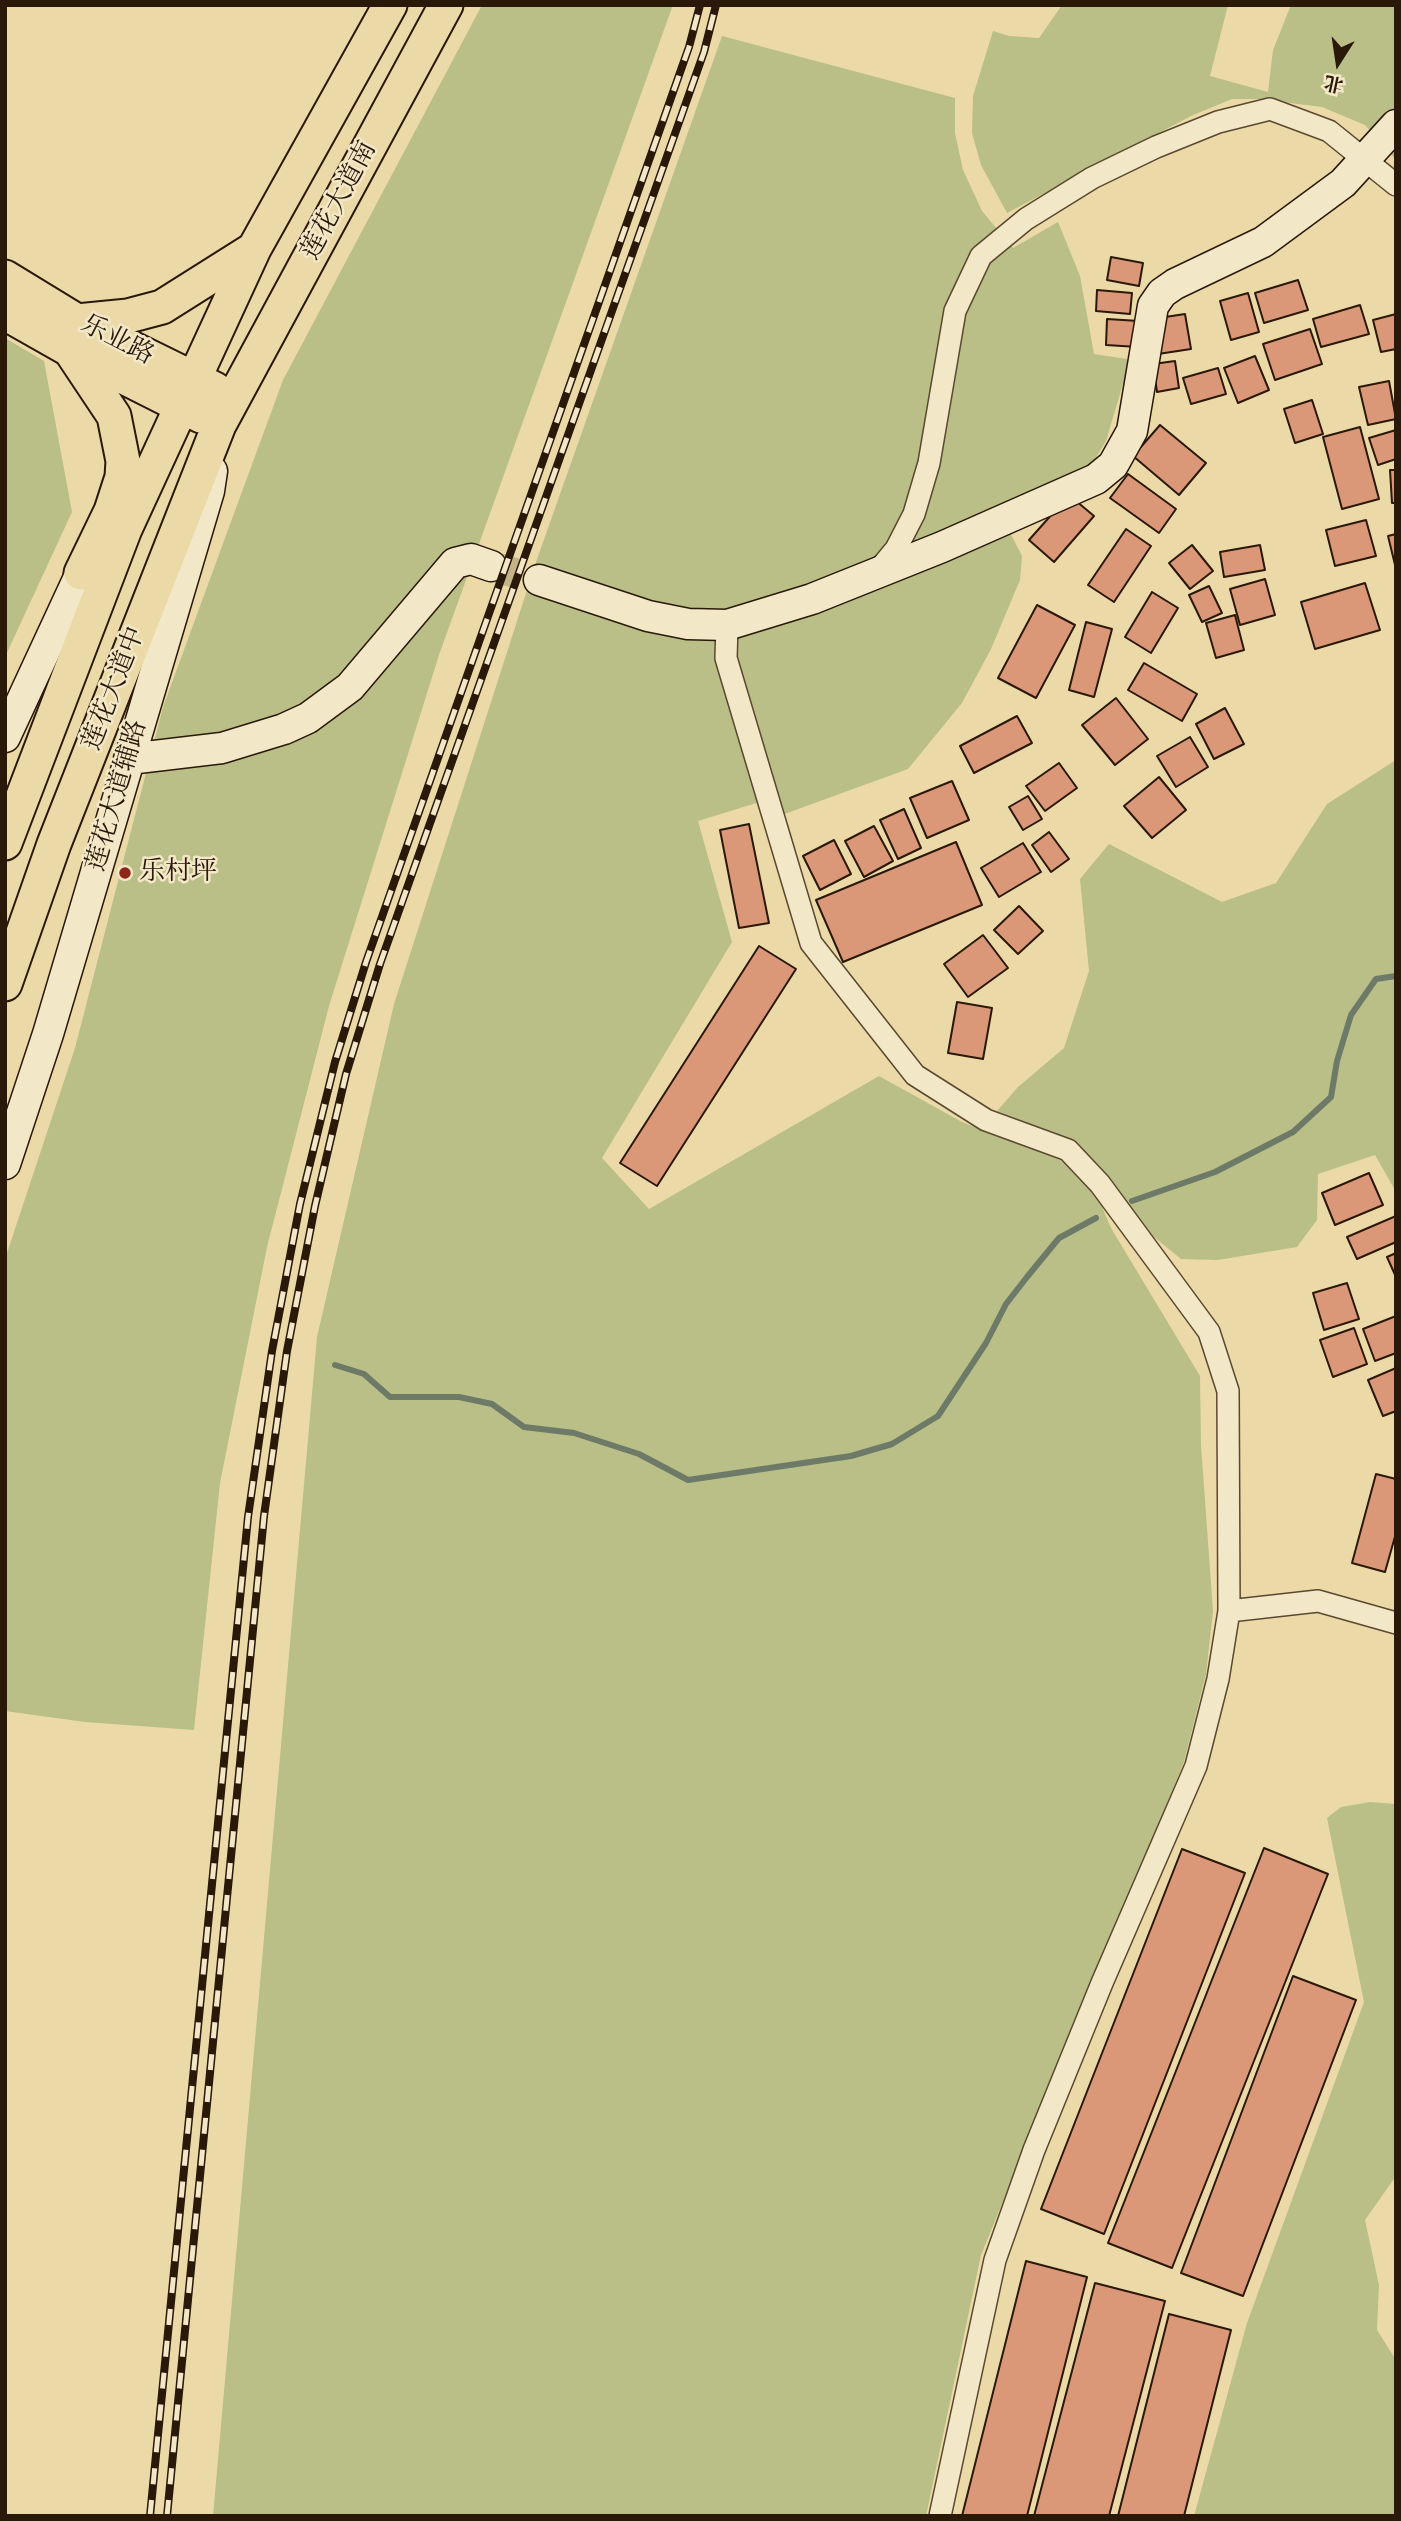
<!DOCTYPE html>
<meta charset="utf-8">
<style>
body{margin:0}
#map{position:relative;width:1401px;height:2521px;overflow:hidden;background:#ebdaa8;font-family:Cardo,"Noto Serif SC",serif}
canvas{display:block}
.frame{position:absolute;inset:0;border:7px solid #2a1808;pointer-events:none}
.north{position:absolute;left:1303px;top:28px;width:70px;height:70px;-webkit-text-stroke:5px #f2e7c6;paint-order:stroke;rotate:192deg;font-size:19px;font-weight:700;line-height:28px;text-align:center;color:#2a1808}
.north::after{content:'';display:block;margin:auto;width:24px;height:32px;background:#2a1808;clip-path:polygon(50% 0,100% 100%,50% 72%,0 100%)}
</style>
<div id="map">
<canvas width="1401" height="2521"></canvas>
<div class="frame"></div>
<div class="north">北</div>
</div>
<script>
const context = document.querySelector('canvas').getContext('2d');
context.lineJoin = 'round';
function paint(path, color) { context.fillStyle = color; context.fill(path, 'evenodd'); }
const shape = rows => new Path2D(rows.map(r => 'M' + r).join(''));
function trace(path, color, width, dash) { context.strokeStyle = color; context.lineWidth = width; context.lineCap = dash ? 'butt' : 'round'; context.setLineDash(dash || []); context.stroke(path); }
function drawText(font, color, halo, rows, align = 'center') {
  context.font = font + ' Cardo,"Noto Serif SC",serif'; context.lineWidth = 5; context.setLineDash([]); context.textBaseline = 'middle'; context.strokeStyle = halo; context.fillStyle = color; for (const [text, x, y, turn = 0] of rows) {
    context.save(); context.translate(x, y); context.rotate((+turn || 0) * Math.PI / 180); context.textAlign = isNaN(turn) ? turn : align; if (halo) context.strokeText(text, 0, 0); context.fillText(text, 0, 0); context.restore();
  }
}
paint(shape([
 [482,5,673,5,439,655,329,1006,267,1247,220,1483,194,1730,85,1722,5,1711,5,1259,75,1048,163,707,283,380],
 [1062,5,1228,5,1210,76,1268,92,1273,50,1291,5,1396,5,1396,160,1365,125,1322,107,1259,99,1232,99,1191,116,1007,213,981,165,972,133,973,96,993,31,1009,36,1039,38],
 [722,36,955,98,955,133,963,170,982,211,1013,248,1058,222,1080,276,1094,354,1127,359,1128,367,1106,441,1086,474,998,509,1022,556,1020,580,991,649,962,703,908,769,779,816,776,797,698,821,732,942,602,1158,649,1209,879,1076,962,1122,1065,1162,1097,1195,1111,1228,1200,1376,1201,1445,1213,1611,1206,1674,1184,1762,981,2255,926,2516,213,2516,317,1337,394,1004,536,562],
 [5,338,44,361,72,512,5,657],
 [1396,760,1396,1192,1375,1155,1318,1174,1317,1220,1297,1247,1218,1260,1181,1259,1143,1228,1068,1139,997,1111,1018,1087,1064,1048,1089,971,1080,879,1109,844,1222,902,1276,883,1327,804],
 [1370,1802,1396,1804,1396,2176,1365,2220,1379,2285,1377,2330,1396,2360,1396,2516,1194,2516,1247,2323,1364,2002,1327,1818,1341,1807]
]), '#b9bf86');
trace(shape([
 [1132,1201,1215,1172,1293,1132,1331,1097,1337,1061,1351,1015,1376,979,1396,976],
 [335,1365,364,1374,390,1397,459,1397,492,1404,524,1427,574,1433,639,1454,688,1480,851,1456,892,1444,938,1416,986,1343,1006,1304,1027,1277,1059,1238,1096,1218]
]), '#6c7a67', 6);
const building = shape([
 [1111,257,1143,263,1139,286,1107,280,1111,257],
 [1298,280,1308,310,1264,323,1255,293,1298,280],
 [1097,290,1132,293,1130,314,1096,311,1097,290],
 [1248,293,1259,332,1231,340,1220,301,1248,293],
 [1360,305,1369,334,1321,347,1313,319,1360,305],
 [1185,314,1191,349,1158,354,1152,319,1185,314],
 [1396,314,1396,349,1381,352,1373,320,1396,314],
 [1107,319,1139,321,1138,347,1106,345,1107,319],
 [1310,329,1322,364,1275,380,1263,344,1310,329],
 [1255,356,1269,390,1238,403,1224,368,1255,356],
 [1175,361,1179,388,1157,392,1153,364,1175,361],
 [1218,368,1226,394,1191,404,1183,378,1218,368],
 [1389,381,1396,419,1368,425,1359,387,1389,381],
 [1312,400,1323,434,1295,443,1284,409,1312,400],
 [1160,425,1206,463,1179,495,1133,456,1160,425],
 [1360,427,1379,499,1342,509,1323,437,1360,427],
 [1396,430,1396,459,1378,465,1369,438,1396,430],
 [1390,470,1396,470,1396,503,1392,503,1390,470],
 [1128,474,1176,509,1159,533,1110,498,1128,474],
 [1069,495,1094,516,1054,562,1029,540,1069,495],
 [1366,520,1376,556,1335,566,1326,530,1366,520],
 [1126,529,1151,546,1114,602,1088,585,1126,529],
 [1396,534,1396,569,1388,536,1396,534],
 [1192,545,1213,571,1190,589,1169,563,1192,545],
 [1260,545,1265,570,1224,577,1220,552,1260,545],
 [1265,579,1275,615,1240,625,1230,589,1265,579],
 [1365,583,1380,630,1315,649,1301,602,1365,583],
 [1209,586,1222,613,1202,622,1189,595,1209,586],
 [1152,592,1178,608,1151,653,1125,637,1152,592],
 [1037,605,1075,625,1036,698,998,678,1037,605],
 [1235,615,1244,650,1216,658,1206,623,1235,615],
 [1086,622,1112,629,1094,697,1069,690,1086,622],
 [1144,663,1197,694,1182,721,1128,690,1144,663],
 [1116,698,1148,739,1115,765,1082,725,1116,698],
 [1225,708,1244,744,1214,759,1196,724,1225,708],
 [1017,716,1032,743,974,773,960,746,1017,716],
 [1190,737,1208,767,1176,787,1157,756,1190,737],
 [1059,763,1077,788,1045,811,1026,786,1059,763],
 [1159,777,1186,810,1152,838,1124,806,1159,777],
 [952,781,969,820,927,838,910,798,952,781],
 [1028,796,1042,819,1023,830,1009,807,1028,796],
 [904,809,921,848,898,859,880,820,904,809],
 [749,824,769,923,739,928,720,830,749,824],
 [874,826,893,861,864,877,845,841,874,826],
 [1049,832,1069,859,1051,872,1032,845,1049,832],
 [834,840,851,874,820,890,803,856,834,840],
 [956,842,982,905,843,962,816,900,956,842],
 [1023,843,1041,872,999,897,981,868,1023,843],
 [1019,906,1043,931,1018,954,994,930,1019,906],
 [983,935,1008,968,968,997,944,964,983,935],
 [759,946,796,969,657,1186,620,1163,759,946],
 [957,1002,992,1008,983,1059,948,1053,957,1002],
 [1369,1173,1383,1205,1335,1225,1322,1193,1369,1173],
 [1396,1216,1396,1242,1357,1259,1347,1237,1396,1216],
 [1396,1253,1396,1277,1387,1257,1396,1253],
 [1347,1283,1359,1319,1324,1330,1313,1293,1347,1283],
 [1396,1316,1396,1353,1375,1361,1363,1329,1396,1316],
 [1354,1328,1367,1364,1333,1377,1320,1340,1354,1328],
 [1396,1368,1396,1411,1383,1416,1368,1380,1396,1368],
 [1376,1474,1396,1479,1396,1533,1385,1572,1352,1563,1376,1474],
 [1264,1848,1328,1874,1172,2268,1108,2243,1264,1848],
 [1182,1849,1245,1873,1104,2234,1041,2209,1182,1849],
 [1293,1976,1356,2000,1243,2296,1181,2273,1293,1976],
 [1026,2261,1087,2277,1027,2516,962,2516,1026,2261],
 [1095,2283,1165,2301,1109,2516,1034,2516,1095,2283],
 [1169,2314,1231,2330,1184,2516,1118,2516,1169,2314]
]);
paint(building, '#db9879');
trace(building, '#2a1808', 2);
trace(shape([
 [491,566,539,580]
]), '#c4b388', 30, [30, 15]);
const street = shape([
 [877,572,896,549,914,514,929,463,955,311,981,256,1026,219,1092,178,1156,147,1218,122,1270,109,1329,131,1396,185],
 [727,625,726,658,811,943,915,1075,986,1120,1068,1150,1100,1184,1209,1332,1228,1391,1229,1611,1318,1601,1396,1623],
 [940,2516,995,2260,1034,2150,1102,1983,1196,1766,1218,1679,1229,1611]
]);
const secondary = shape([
 [539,580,648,616,688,624,727,625,812,599,942,547,1096,479,1113,465,1132,431,1153,306,1162,293,1175,284,1263,242,1343,183,1396,125],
 [5,737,81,573],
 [129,759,222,748,284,729,308,718,350,687,455,563,471,559,491,566],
 [5,1164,48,1034,209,491,212,471]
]);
const primary = shape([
 [5,277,77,321,215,389],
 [5,313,70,350,201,416],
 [77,321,128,316,162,307,254,249],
 [70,350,114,416,123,461,122,477,111,511,81,573],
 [5,843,125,529,254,249,390,5],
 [5,984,54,844,219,425,446,5]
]);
trace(street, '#5a4830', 24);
trace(secondary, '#2a1808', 33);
trace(primary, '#2a1808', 37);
trace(street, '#f2e7c6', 21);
trace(secondary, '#f2e7c6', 30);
trace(primary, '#ebdaa8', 33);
const rail = shape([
 [150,2516,248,1517,272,1351,300,1204,335,1062,366,962,689,47,700,5],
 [167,2516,264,1516,287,1351,315,1206,346,1074,380,964,704,52,716,5]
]);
trace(rail, '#2a1808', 8);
trace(rail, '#f2e7c6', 5, [16]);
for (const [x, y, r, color] of [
 [125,873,7,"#8f2418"]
]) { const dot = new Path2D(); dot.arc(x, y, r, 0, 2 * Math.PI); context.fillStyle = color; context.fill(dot); trace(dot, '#f2e7c6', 2.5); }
drawText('26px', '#2a1808', '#f2e7c6', [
 ["莲花大道南",340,201,-62],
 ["乐业路",117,341,27],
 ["莲花大道中",115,689,-69],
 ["莲花大道辅路",118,796,-74]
]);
drawText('26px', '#2a1808', '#f2e7c6', [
 ["乐村坪",139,873]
], 'left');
</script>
